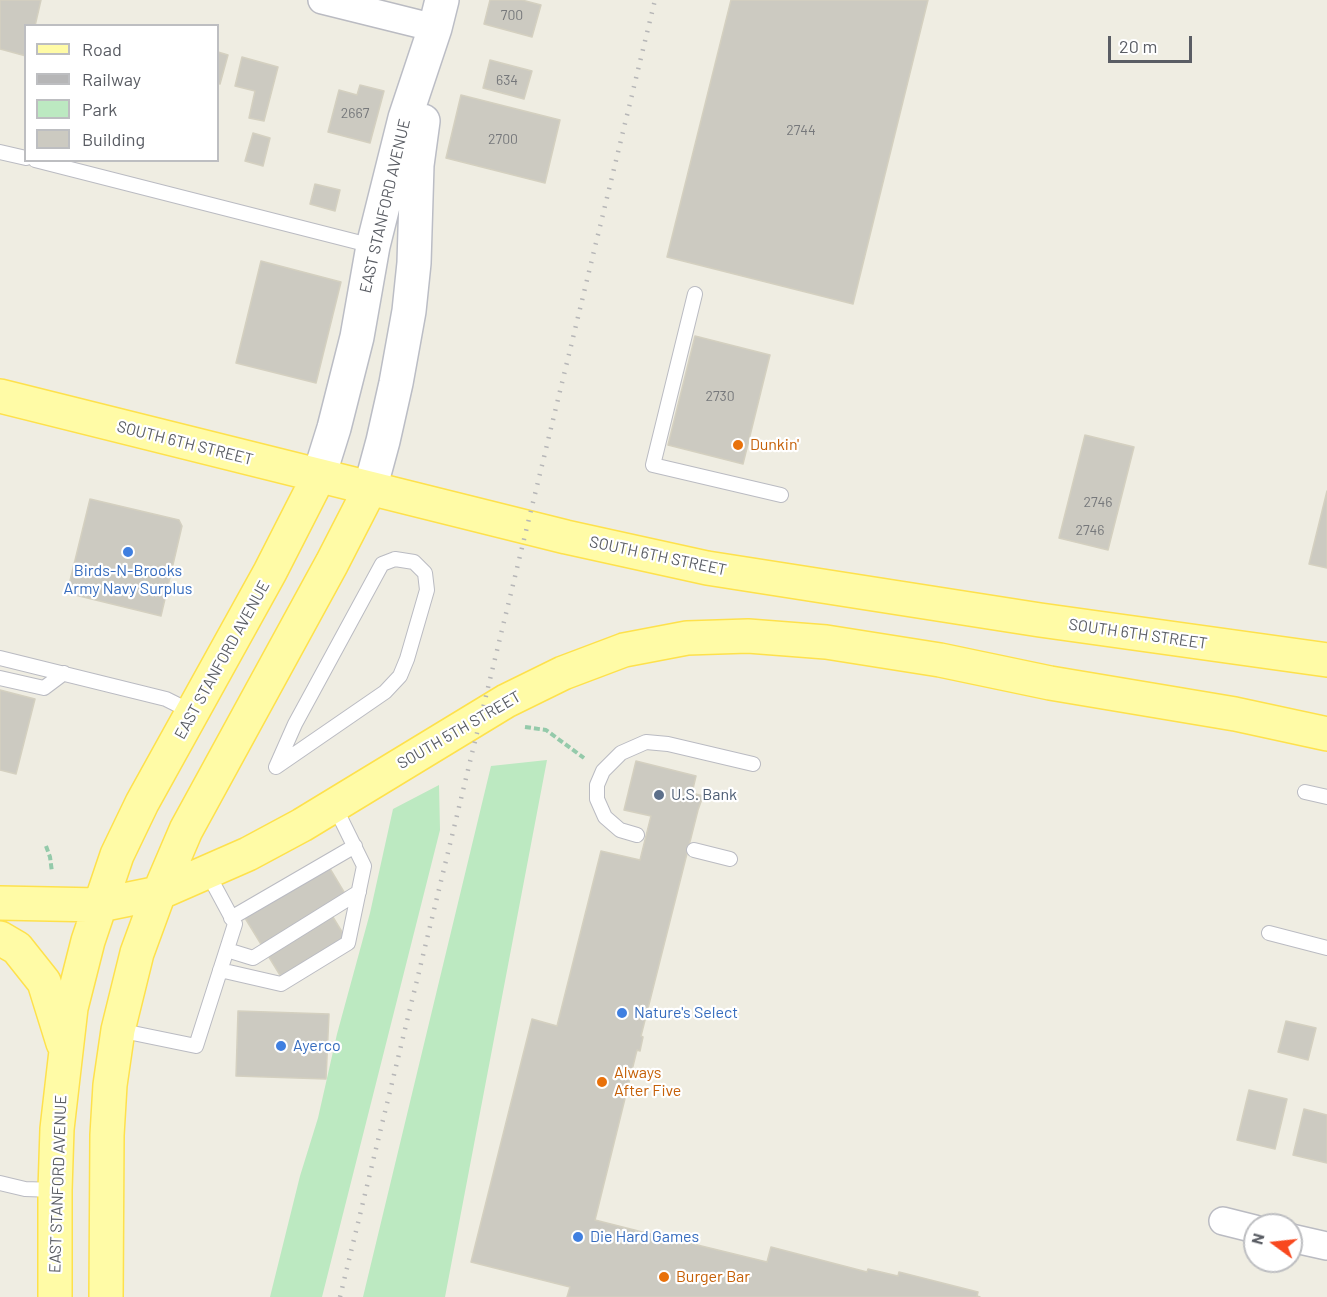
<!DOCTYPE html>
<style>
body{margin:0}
#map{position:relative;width:1327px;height:1297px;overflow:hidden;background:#efede2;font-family:Barlow,sans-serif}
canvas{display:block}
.legend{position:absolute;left:24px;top:24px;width:195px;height:138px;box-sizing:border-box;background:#fff;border:2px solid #bdbec1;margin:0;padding:8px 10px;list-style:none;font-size:18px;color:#5a5d64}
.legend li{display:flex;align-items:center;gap:12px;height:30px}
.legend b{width:30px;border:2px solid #bdbec1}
.north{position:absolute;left:1243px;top:1213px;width:60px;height:60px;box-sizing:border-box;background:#fff;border:2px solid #bdbec1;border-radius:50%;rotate:285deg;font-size:16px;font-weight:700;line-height:24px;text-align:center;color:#5a5d64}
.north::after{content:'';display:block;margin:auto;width:21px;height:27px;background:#f8481e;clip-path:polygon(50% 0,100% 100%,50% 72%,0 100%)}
.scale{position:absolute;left:1108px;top:36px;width:84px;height:27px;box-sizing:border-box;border:3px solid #5a5d64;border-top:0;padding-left:8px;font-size:18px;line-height:21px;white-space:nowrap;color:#5a5d64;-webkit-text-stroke:4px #fff;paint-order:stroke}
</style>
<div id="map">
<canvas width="1327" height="1297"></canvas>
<ul class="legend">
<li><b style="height:8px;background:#fffba6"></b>Road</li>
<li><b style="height:8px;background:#b6b6b7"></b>Railway</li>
<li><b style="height:16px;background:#bce9c1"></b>Park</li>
<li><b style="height:16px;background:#cccac1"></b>Building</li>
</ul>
<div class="north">N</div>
<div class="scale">20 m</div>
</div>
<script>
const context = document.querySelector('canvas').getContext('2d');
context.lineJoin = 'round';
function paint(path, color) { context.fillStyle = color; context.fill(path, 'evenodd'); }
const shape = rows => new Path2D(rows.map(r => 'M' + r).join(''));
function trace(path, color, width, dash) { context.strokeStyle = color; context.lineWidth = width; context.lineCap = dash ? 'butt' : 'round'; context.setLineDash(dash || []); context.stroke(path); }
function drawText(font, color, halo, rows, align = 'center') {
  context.font = font + ' Barlow,sans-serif'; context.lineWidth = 4.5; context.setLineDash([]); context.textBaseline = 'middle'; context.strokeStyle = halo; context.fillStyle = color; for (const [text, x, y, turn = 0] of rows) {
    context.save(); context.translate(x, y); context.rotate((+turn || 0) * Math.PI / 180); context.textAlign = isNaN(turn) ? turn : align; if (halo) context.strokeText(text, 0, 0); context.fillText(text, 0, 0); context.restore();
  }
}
paint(shape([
 [547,760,445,1297,363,1297,491,766],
 [439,785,440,830,322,1297,270,1297,300,1176,318,1118,337,1034,370,913,393,809]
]), '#bce9c1');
const building = shape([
 [0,0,41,0,35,26,26,26,26,56,0,49,0,0],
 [490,0,522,0,541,5,532,37,484,24,490,0],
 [731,0,928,0,853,304,667,257,731,0],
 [218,52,228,55,220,84,218,83,218,52],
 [242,57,278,67,264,121,249,118,255,91,235,86,242,57],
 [490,60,532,71,524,99,483,88,490,60],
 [360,85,384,91,370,143,328,132,339,90,357,95,360,85],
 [461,95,560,120,545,183,446,158,461,95],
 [253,133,270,138,263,166,245,161,253,133],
 [315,184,340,190,335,211,310,204,315,184],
 [261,261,341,282,316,383,236,363,261,261],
 [695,336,770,355,743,464,668,445,695,336],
 [1085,435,1134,447,1108,550,1059,538,1085,435],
 [1327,491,1327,568,1309,564,1327,491],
 [90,499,179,520,182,526,161,616,67,593,90,499],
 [0,690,35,699,16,774,0,770,0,690],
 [636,761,696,776,692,793,703,796,698,810,641,1036,643,1037,640,1051,637,1050,595,1220,662,1237,663,1233,678,1237,677,1240,767,1262,771,1247,867,1272,868,1269,898,1276,899,1272,978,1292,977,1296,980,1297,567,1297,570,1287,471,1262,532,1019,557,1026,601,851,640,860,651,816,624,810,636,761],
 [329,867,347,897,328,909,347,940,283,980,245,918,329,867],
 [238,1011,329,1014,326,1079,236,1076,238,1011],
 [1286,1021,1316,1028,1308,1060,1278,1052,1286,1021],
 [1249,1090,1287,1099,1275,1149,1237,1140,1249,1090],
 [1304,1109,1327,1115,1327,1163,1293,1155,1304,1109]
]);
paint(building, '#cccac1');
trace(building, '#d4d0c0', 1.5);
const lane = shape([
 [0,152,26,158],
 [35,160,373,246],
 [695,294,653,465,781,495],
 [395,559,414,562,425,573,427,590,407,659,400,676,385,692,276,767,295,724,382,564,395,559],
 [0,658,166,699,192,712],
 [0,678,44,688,64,673],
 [1305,792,1327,797],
 [637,835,620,830,605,817,597,799,597,785,603,771,621,753,646,742,668,744,753,764],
 [694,850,730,859],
 [231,918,355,846],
 [1269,933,1327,948],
 [227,950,253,958,359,892],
 [220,970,281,984,348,943,364,866,334,805],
 [118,1030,196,1046,235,924,207,872],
 [0,1183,25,1189,55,1190]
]);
const street = shape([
 [322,0,435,28],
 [1223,1221,1255,1229],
 [1291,1238,1327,1246]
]);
const secondary = shape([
 [319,476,334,428,357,337,373,246,405,118,435,28,442,0],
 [370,489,383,441,396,383,409,311,414,263,417,165,423,121]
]);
const primary = shape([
 [0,396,566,537,707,568,1040,620,1327,660],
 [0,903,100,905,159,893,248,854,302,825,506,701,563,673,624,650,687,638,748,636,826,642,940,660,1050,683,1235,714,1327,734],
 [0,938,17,948,44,982,63,1043],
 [55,1297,55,1190,57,1129,71,1008,88,941,117,855,142,803,270,572,319,476],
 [106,1297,107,1135,110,1085,118,1030,137,953,159,893,186,830,332,563,370,489]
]);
trace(lane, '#babbc2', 16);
trace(street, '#babbc2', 30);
trace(secondary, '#bbbdc5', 36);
trace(primary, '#fee14c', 36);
trace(shape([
 [525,727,546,730,584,758],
 [46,846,50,857,52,872]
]), '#94caaa', 4, [6, 3]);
trace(lane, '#fff', 14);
trace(street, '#fff', 27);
trace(secondary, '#fff', 33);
trace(primary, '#fffba6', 33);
trace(shape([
 [340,1297,655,0]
]), '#b6b6b7', 4.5, [1.5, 8]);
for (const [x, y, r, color] of [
 [738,445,6,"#e8710a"],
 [128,552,6,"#3f7fe0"],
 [659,795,6,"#5c6f8a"],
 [622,1013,6,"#3f7fe0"],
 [281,1046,6,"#3f7fe0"],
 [602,1082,6,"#e8710a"],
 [578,1237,6,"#3f7fe0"],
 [664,1277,6,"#e8710a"]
]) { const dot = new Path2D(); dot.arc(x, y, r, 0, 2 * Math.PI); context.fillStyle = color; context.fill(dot); trace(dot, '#fff', 2); }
drawText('14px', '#76787b', null, [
 ["700",512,15],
 ["634",507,80],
 ["2667",355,113],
 ["2744",801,130],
 ["2700",503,139],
 ["2730",720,396],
 ["2746",1098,502],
 ["2746",1090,530]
]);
drawText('16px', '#5a5d64', '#fff', [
 ["EAST STANFORD AVENUE",385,206,-77],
 ["SOUTH 6TH STREET",185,443,14],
 ["SOUTH 6TH STREET",658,556,12],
 ["SOUTH 6TH STREET",1138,634,8],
 ["EAST STANFORD AVENUE",222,660,-61],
 ["SOUTH 5TH STREET",459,730,-30],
 ["EAST STANFORD AVENUE",58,1184,-88]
]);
drawText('16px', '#c56008', '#fff', [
 ["Dunkin'",750,445],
 ["Always",614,1073],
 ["After Five",614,1091],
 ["Burger Bar",676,1277]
], 'left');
drawText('16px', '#366cbe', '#fff', [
 ["Birds-N-Brooks",128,571,"center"],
 ["Army Navy Surplus",128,589,"center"],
 ["Nature's Select",634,1013],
 ["Ayerco",293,1046],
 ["Die Hard Games",590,1237]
], 'left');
drawText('16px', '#4e5e75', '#fff', [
 ["U.S. Bank",671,795]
], 'left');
</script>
